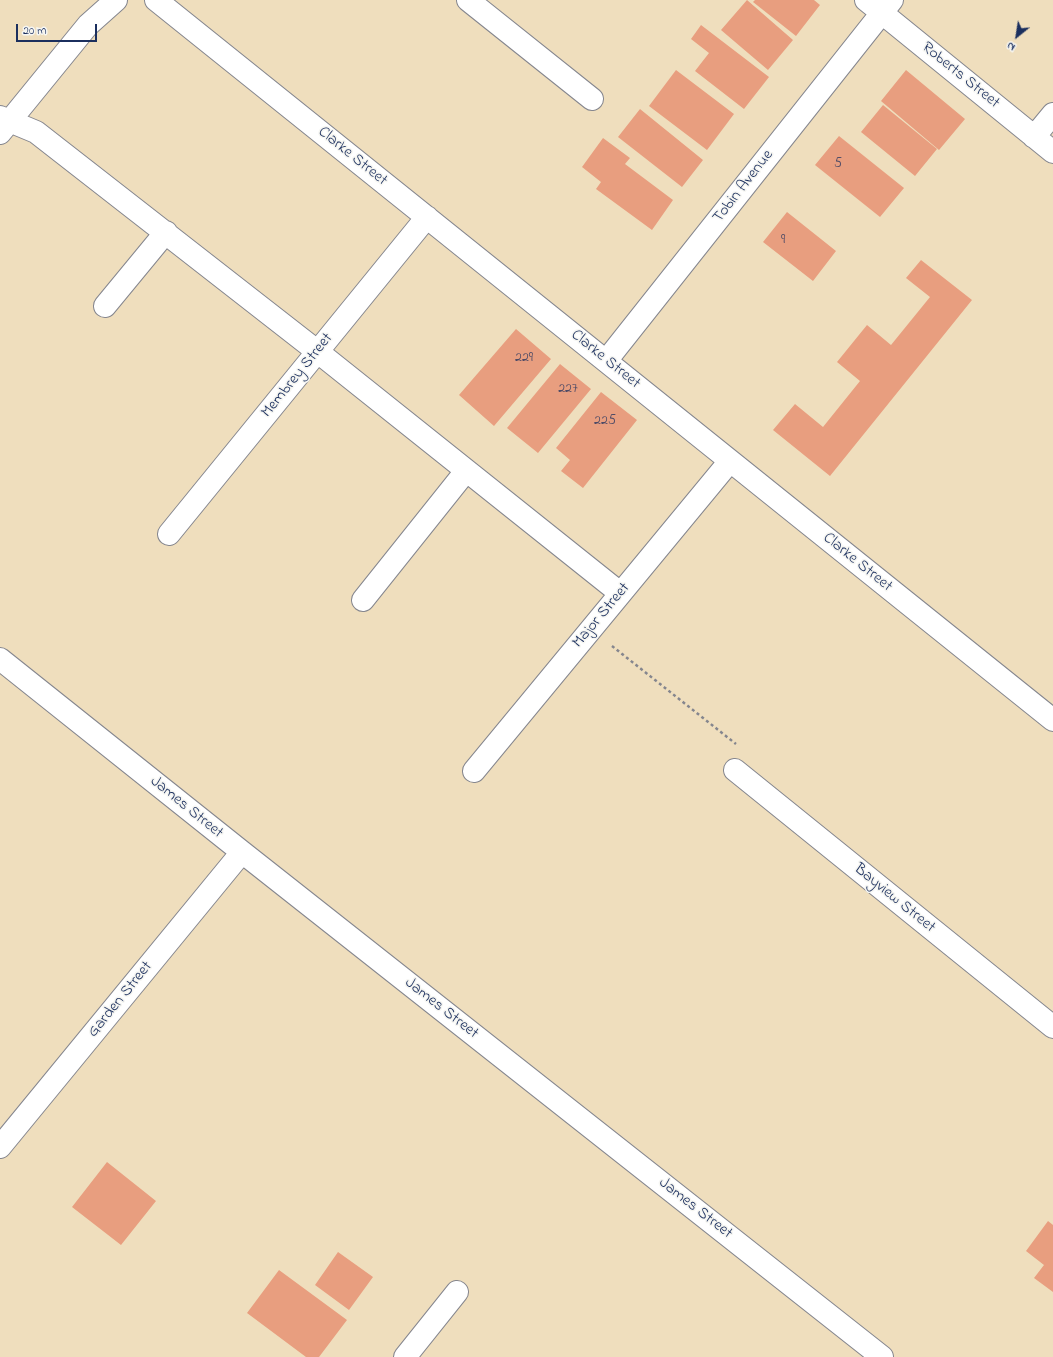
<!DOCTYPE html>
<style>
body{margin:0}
#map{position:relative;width:1053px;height:1357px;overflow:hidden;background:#efdebd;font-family:"Indie Flower",sans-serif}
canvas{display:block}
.north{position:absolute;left:997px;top:16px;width:40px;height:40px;-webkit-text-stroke:3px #f6f6f2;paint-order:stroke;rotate:210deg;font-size:11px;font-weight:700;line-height:16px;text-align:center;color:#1b2f5e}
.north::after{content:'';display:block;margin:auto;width:14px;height:18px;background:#1b2f5e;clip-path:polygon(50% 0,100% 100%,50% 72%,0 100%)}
.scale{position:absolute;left:16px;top:24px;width:81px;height:18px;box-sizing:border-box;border:2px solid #1b2f5e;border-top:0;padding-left:5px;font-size:12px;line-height:14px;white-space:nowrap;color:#1b2f5e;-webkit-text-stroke:3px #f6f6f2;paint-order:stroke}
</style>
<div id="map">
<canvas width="1053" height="1357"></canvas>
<div class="north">N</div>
<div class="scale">20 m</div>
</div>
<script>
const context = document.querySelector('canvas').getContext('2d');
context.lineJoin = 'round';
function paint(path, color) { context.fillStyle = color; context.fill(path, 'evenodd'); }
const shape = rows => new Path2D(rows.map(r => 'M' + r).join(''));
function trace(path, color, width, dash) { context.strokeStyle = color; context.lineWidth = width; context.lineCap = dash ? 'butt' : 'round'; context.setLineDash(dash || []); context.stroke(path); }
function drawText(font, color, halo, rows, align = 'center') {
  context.font = font + ' "Indie Flower",sans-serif'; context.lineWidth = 3; context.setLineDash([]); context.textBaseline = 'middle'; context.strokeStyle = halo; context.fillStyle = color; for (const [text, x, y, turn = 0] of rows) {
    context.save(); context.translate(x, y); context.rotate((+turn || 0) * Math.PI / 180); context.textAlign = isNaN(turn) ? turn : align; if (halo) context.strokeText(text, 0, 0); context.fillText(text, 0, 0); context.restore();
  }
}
paint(shape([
 [747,0,793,40,768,70,721,30],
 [755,0,814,0,820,5,796,36,753,2],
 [701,25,769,77,744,109,695,71,709,53,691,39],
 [676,70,734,114,707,150,649,106],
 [906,70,965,119,939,150,881,101],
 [883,105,937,149,915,176,861,132],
 [640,109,703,160,682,187,618,137],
 [839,136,904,188,880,217,815,165],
 [603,138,630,158,625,164,673,200,652,230,596,189,601,182,582,167],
 [787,212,836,251,813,281,763,242],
 [921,260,972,300,830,476,773,430,795,404,823,427,860,381,837,362,867,325,891,345,930,297,906,278],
 [516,329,551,359,494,426,459,395],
 [560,364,591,389,538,453,507,428],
 [601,392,637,420,583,488,561,471,570,460,556,448],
 [107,1162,156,1201,121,1245,72,1207],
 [1048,1221,1053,1225,1053,1292,1034,1278,1044,1265,1026,1251],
 [338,1252,373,1277,349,1310,315,1285],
 [279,1270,347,1320,319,1357,306,1357,247,1313]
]), '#e89e7f');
const minor = shape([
 [156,0,1053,720],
 [468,0,592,99],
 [866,0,1053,152],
 [0,117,36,132,318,352,620,593],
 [0,133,88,25,116,0],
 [1034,137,1053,114],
 [105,306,166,232],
 [606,361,892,0],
 [169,534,427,217],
 [363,600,466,471],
 [0,659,242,852,882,1357],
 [735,770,1053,1027],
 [474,771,730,461],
 [0,1147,242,852],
 [405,1357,457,1292]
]);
trace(minor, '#85868e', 24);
trace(shape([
 [612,646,736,744]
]), '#85868e', 2.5, [3, 3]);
trace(minor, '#fff', 22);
drawText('14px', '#4e4b66', null, [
 ["5",838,165],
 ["9",783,241],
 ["229",524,359],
 ["227",568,390],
 ["225",605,422]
]);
drawText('16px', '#1b2f5e', '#f6f6f2', [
 ["Roberts Street",960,76,39],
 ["Clarke Street",352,157,39],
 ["Tobin Avenue",744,187,-52],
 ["Clarke Street",605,360,39],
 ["Membrey Street",298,376,-51],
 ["Clarke Street",857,563,39],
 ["Major Street",602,616,-50],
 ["James Street",186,808,39],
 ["Bayview Street",894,899,39],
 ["Garden Street",121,1000,-51],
 ["James Street",441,1009,38],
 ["James Street",695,1209,38]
]);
</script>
